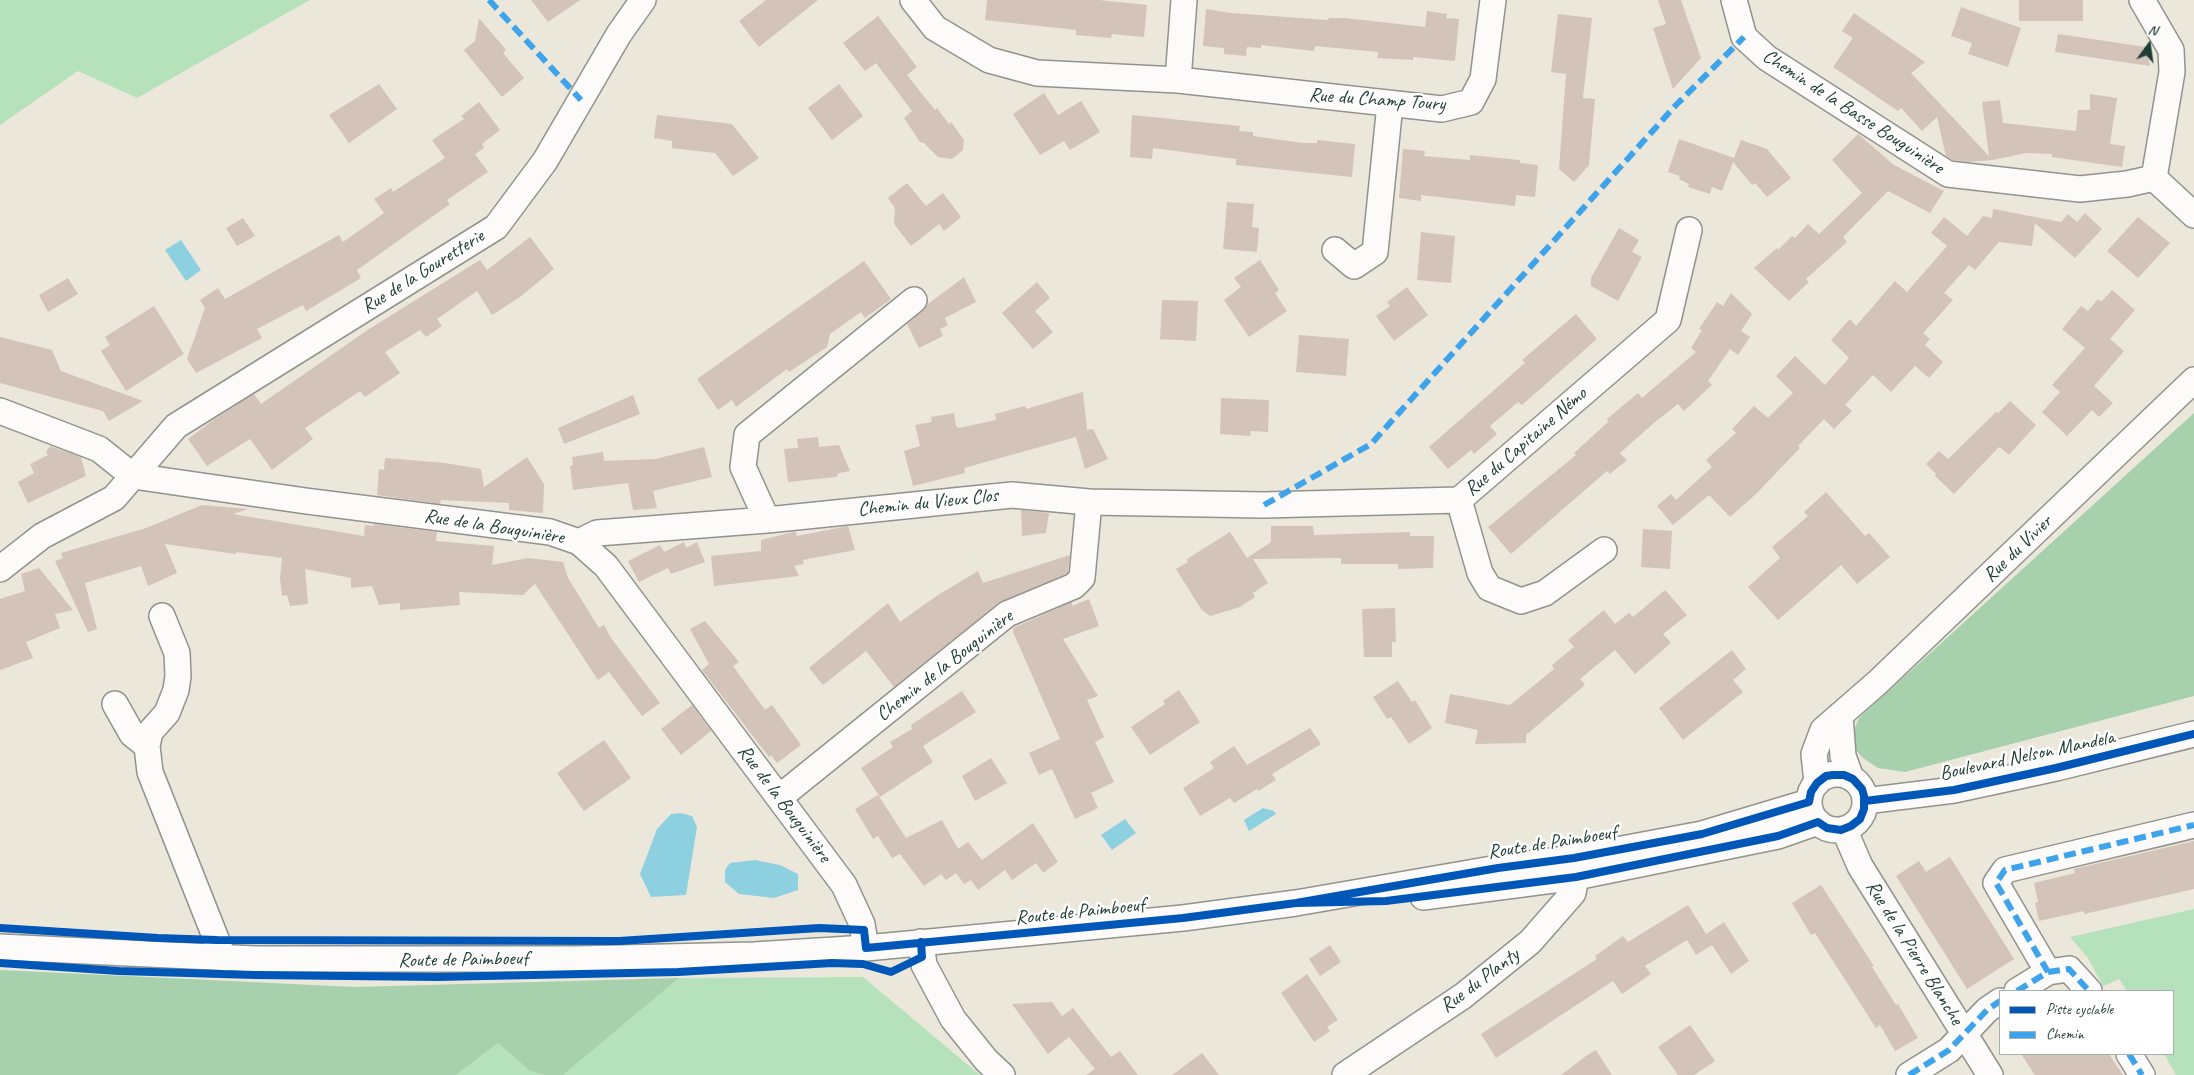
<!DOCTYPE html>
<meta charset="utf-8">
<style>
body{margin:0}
#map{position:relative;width:2194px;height:1075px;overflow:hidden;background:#ece7db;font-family:Caveat,sans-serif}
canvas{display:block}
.legend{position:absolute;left:1999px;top:990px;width:175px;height:65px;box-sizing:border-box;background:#fff;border:1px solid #a5b1ae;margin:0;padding:6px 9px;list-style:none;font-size:15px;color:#1f3d34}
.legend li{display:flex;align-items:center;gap:10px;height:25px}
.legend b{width:25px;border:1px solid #a5b1ae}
.north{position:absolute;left:2124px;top:20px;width:50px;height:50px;-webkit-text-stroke:4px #fff;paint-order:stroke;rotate:14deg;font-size:14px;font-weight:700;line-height:20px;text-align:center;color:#1f3d34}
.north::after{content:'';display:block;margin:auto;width:18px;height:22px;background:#1f3d34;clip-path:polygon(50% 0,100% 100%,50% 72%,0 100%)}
</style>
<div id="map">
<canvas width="2194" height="1075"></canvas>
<ul class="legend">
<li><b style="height:6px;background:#0057b8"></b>Piste cyclable</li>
<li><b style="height:6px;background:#3da4eb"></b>Chemin</li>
</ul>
<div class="north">N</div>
</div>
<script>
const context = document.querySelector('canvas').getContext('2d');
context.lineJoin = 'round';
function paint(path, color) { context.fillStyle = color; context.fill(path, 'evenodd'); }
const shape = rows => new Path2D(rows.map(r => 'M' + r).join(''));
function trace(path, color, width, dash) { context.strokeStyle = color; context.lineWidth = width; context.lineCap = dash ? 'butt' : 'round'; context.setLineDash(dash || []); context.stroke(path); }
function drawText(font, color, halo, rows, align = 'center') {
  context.font = font + ' Caveat,sans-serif'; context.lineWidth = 5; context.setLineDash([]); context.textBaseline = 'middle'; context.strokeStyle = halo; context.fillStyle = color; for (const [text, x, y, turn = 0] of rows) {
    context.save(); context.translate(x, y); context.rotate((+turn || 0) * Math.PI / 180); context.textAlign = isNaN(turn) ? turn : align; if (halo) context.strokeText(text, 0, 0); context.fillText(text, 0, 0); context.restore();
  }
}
paint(shape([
 [0,0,310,0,137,98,78,71,0,125],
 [2194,909,2194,1075,2176,1075,2164,1054,2173,1054,2173,991,2127,991,2119,979,2103,986,2088,958,2070,937],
 [863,977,980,1075,563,1075,679,978],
 [498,1043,530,1071,545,1075,456,1075]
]), '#b6e2bb');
paint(shape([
 [2194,413,2194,696,1905,772,1878,768,1863,758,1853,747,1852,735,1859,718],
 [0,970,355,987,679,978,563,1075,545,1075,530,1071,498,1043,456,1075,0,1075]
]), '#a7d0ac');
paint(shape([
 [181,240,201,270,186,281,165,250],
 [1263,808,1274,811,1276,814,1249,831,1244,820],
 [681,813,692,816,697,827,686,895,651,897,640,874,657,829,671,814],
 [1125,819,1136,833,1112,850,1101,835],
 [755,860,780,865,798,874,798,890,774,898,739,894,725,882,725,870,730,863]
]), '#8dd0e0');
paint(shape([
 [531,0,580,0,548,22],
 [766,0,818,0,759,47,739,21],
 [987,0,1099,0,1147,5,1144,37,1112,34,1111,38,1076,35,1076,30,985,20],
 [1658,0,1681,0,1701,58,1673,89,1653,28,1666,24],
 [2019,0,2083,0,2083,21,2019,21],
 [1961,7,2021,28,2008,67,1968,54,1972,43,1951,36],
 [1206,9,1231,13,1328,20,1329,18,1345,18,1425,27,1427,11,1447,14,1446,18,1459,19,1455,61,1413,57,1413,60,1377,58,1378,52,1315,46,1314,51,1261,45,1261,48,1247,47,1246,56,1224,54,1224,48,1203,46],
 [1854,13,1925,62,1911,73,1989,156,1982,102,2000,100,2003,123,2076,131,2078,110,2090,110,2090,94,2117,98,2110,144,2125,146,2122,167,2052,157,2052,154,2026,153,1993,160,1966,162,1953,160,1946,156,1937,117,1922,131,1901,108,1898,111,1833,67,1853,38,1842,31],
 [1558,14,1592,18,1583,98,1595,99,1589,165,1574,182,1559,169,1566,74,1551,72],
 [878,16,917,67,907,75,935,110,937,108,949,124,951,122,964,140,963,150,952,159,938,157,924,143,920,142,904,118,912,111,876,63,865,71,843,43],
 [479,18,506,50,503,53,524,78,502,97,464,50,475,41],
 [2058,34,2146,47,2150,66,2055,52],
 [379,84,397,109,349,143,329,115],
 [839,84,863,116,832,140,808,108],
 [1044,93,1058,115,1081,101,1100,132,1070,150,1064,141,1040,155,1013,114],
 [479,102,500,130,482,144,484,148,475,154,488,172,447,200,450,204,357,270,361,278,306,311,303,305,257,329,262,338,196,373,187,359,205,308,200,300,218,288,225,299,339,235,343,242,384,213,374,199,391,188,393,192,445,158,432,140,464,119,461,116],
 [657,115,732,124,759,158,733,176,715,153,672,148,672,141,654,138],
 [1132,115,1240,126,1239,131,1253,132,1253,136,1303,143,1317,143,1317,140,1355,144,1352,177,1236,165,1236,159,1153,148,1152,159,1130,157],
 [1858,134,1894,165,1944,191,1930,213,1888,191,1843,237,1847,242,1806,279,1809,282,1789,301,1754,268,1777,248,1778,250,1792,236,1795,238,1808,224,1819,234,1862,193,1832,160],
 [1679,139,1734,158,1741,140,1767,149,1791,178,1767,197,1755,183,1752,185,1733,162,1722,191,1712,187,1710,194,1688,187,1689,184,1679,179,1680,176,1668,172],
 [1403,149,1425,151,1424,156,1470,160,1470,155,1520,160,1520,163,1538,165,1535,197,1516,195,1515,206,1421,195,1421,201,1399,198],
 [907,183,926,206,943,193,961,217,944,231,939,224,911,246,894,224,895,208,888,198],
 [1227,202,1254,204,1252,227,1259,228,1257,252,1223,249],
 [1993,209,2061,222,2068,214,2077,222,2085,213,2102,229,2075,258,2035,223,2032,246,1999,242,1975,270,1969,265,1944,293,1953,300,1923,333,1930,339,1925,345,1943,362,1929,378,1915,366,1891,392,1873,375,1845,405,1852,411,1834,429,1824,419,1798,446,1800,448,1757,493,1730,517,1709,495,1673,525,1657,506,1671,494,1676,500,1712,467,1706,460,1736,433,1732,429,1754,406,1768,418,1793,393,1776,376,1795,356,1825,385,1849,358,1831,340,1850,319,1856,326,1895,281,1907,292,1947,246,1931,233,1944,217,1967,236,1983,216,1992,218],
 [2138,217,2170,243,2138,278,2107,251],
 [243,218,255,236,237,246,226,228],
 [1619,228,1639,240,1632,252,1642,257,1618,301,1591,286,1591,278],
 [1421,232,1455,236,1451,283,1417,280],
 [530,237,554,269,520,297,492,315,477,291,437,319,442,326,426,337,420,330,385,352,400,373,365,397,360,391,305,428,313,439,272,470,250,439,207,466,188,439,212,421,254,394,261,404,369,329,480,260,487,270],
 [1260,260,1279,290,1275,293,1287,311,1249,337,1224,300,1241,287,1234,278],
 [864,261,891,299,865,318,861,312,830,334,827,347,789,372,787,369,736,407,732,400,718,410,697,379],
 [964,277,976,302,945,318,948,325,940,329,943,336,919,348,907,324,923,311,928,304],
 [68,278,78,294,48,312,39,295],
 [1037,282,1050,298,1035,311,1053,332,1033,349,1002,313],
 [1407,287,1428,315,1394,341,1376,316,1390,306,1387,302],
 [2112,290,2135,310,2110,339,2124,351,2094,386,2113,403,2099,417,2092,410,2067,436,2042,412,2060,392,2052,385,2085,348,2062,329,2081,306,2088,311,2098,299,2101,302],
 [1731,293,1752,314,1741,331,1750,337,1738,355,1730,349,1708,381,1712,385,1684,411,1678,404,1655,422,1620,453,1627,460,1610,474,1607,471,1511,554,1488,527,1576,455,1574,453,1608,422,1607,419,1638,393,1642,398,1696,352,1691,348,1702,330,1699,329,1717,302,1723,306],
 [1162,300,1198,301,1196,341,1160,339],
 [154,306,184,354,126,391,101,351,110,345,105,337],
 [1576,314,1597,339,1522,405,1518,402,1490,426,1497,434,1474,454,1471,450,1448,469,1429,447,1525,363,1522,360],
 [1299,335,1349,339,1346,376,1296,372],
 [0,337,52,350,61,371,143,401,109,421,103,411,0,383],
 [1083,392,1087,430,1093,429,1108,459,1085,469,1076,437,964,468,965,473,913,486,904,451,920,446,915,425,932,422,931,417,954,413,956,426,959,428,996,420,995,414,1025,406,1026,409],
 [633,395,640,414,564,444,558,428],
 [1221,398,1269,400,1268,432,1251,431,1250,436,1220,434],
 [2010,401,2036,425,2009,455,1999,447,1954,494,1935,476,1936,474,1926,464,1939,451,1948,459,1996,412,1998,413],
 [818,437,819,447,839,445,850,471,839,473,836,477,788,482,784,449,798,448,797,439],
 [50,446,81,457,86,476,28,503,18,482,34,473,30,464,48,455,46,452],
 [704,447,712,477,653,491,657,508,633,510,628,483,573,490,570,466,573,465,572,457,603,452,604,461,655,459],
 [527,457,544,484,543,513,509,510,509,503,441,500,440,504,377,495,379,469,384,470,385,458,445,463,481,469,484,487],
 [1826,492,1865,536,1869,533,1890,557,1857,584,1841,565,1778,620,1748,587,1780,558,1772,547,1808,516,1804,512],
 [202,505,248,509,233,514,364,536,365,525,374,526,374,524,437,532,436,541,494,546,492,565,528,558,563,562,568,578,599,628,604,625,611,638,660,703,642,716,609,672,598,680,535,584,523,595,459,592,460,605,400,610,400,603,379,605,372,586,351,588,351,578,305,569,308,604,290,606,287,595,282,596,280,578,282,558,236,552,236,554,165,544,177,573,148,586,141,566,85,583,97,629,88,632,55,561,63,558,61,553,146,528],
 [1021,510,1049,513,1046,533,1022,536],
 [848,526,855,550,803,560,804,564,794,566,799,576,714,586,711,556,761,551,761,540,793,532,796,532,797,536],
 [1271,526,1313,526,1314,535,1410,532,1410,536,1434,536,1433,568,1398,569,1398,564,1341,564,1341,558,1253,559,1268,583,1253,593,1255,597,1240,607,1210,616,1201,609,1176,569,1188,562,1187,559,1230,532,1247,558,1271,542],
 [1643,529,1672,531,1670,569,1641,567],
 [684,542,686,548,697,542,705,562,671,574,668,568,639,582,628,561,660,545,664,552],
 [1070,555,1068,572,1066,574,998,603,894,687,866,651,823,685,809,668,888,603,900,622,938,595,978,571,983,583],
 [39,568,73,610,55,614,60,628,26,642,33,658,0,670,0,599,25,591,21,574],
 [1665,590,1687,615,1663,634,1671,643,1635,674,1615,650,1580,679,1585,685,1526,735,1526,743,1475,744,1478,730,1445,723,1450,694,1510,705,1554,669,1552,665,1574,647,1568,640,1604,610,1615,624,1629,613,1633,617],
 [1089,599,1099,626,1063,639,1098,696,1087,700,1104,737,1095,742,1114,782,1091,793,1098,808,1075,819,1052,769,1039,775,1029,753,1060,739,1013,632,1013,628,1072,602,1072,606],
 [1395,608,1396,642,1392,642,1392,657,1364,657,1362,609],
 [705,621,739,662,733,666,765,710,772,705,801,745,777,763,771,755,769,757,702,670,709,664,690,629],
 [1732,650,1746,669,1733,680,1743,692,1683,740,1659,708],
 [1398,681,1412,702,1415,700,1432,728,1409,744,1391,717,1387,719,1373,697],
 [1179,690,1200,722,1150,755,1131,727,1165,704,1163,701],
 [962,691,976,712,923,746,933,762,880,797,861,768,893,747,890,742,912,729,911,725],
 [692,705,711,731,681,755,661,729],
 [1310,728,1321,744,1272,774,1276,780,1258,791,1257,789,1234,803,1230,798,1200,816,1183,788,1214,768,1210,762,1234,746,1247,765],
 [604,740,631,778,584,811,557,773],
 [991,758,1007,783,975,801,962,776],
 [878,795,906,838,942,820,958,849,968,842,982,860,1033,823,1058,862,1043,873,1036,863,1012,880,1005,870,978,890,971,880,964,884,956,873,946,880,941,874,924,886,900,854,892,858,878,836,873,839,855,809],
 [2194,841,2194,889,2084,914,2084,911,2039,921,2035,903,2038,902,2034,883,2075,873,2074,869],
 [1950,857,2014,959,1967,989,1896,876,1919,861,1926,872],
 [1821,885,1874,966,1872,967,1896,1005,1898,1004,1918,1038,1895,1051,1880,1025,1876,1028,1815,933,1811,935,1792,903],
 [1688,905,1706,934,1724,922,1749,961,1731,974,1712,945,1696,955,1687,940,1645,966,1651,974,1622,994,1613,981,1496,1058,1481,1034,1597,959,1595,956,1623,936,1628,942],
 [1330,945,1341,962,1320,976,1309,959],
 [1307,974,1338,1020,1327,1027,1330,1031,1314,1042,1281,993],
 [1052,1002,1062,1016,1073,1008,1111,1057,1120,1051,1138,1075,1086,1075,1095,1069,1069,1037,1048,1054,1012,1004],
 [1690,1025,1715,1061,1694,1075,1678,1075,1658,1047],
 [1596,1050,1612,1075,1561,1075,1586,1056],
 [1202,1053,1219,1075,1172,1075],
 [2021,1054,2109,1054,2123,1075,2035,1075]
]), '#d4c3b8');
const minor = shape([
 [913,0,935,28,989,60,1037,73,1178,80,1442,109,1471,102,1483,79,1493,0],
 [1734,0,1744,37,1767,58,1948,174,2080,189,2127,184,2154,178],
 [2142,0,2171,50,2172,72,2154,178],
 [1178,80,1184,0],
 [2154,178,2194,215],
 [1335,250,1354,266,1375,252,1390,104],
 [0,411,99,449,133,476],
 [133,476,306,501,550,532,579,542,606,566,844,885,862,924,866,948],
 [1459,500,1480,573,1489,588,1521,601,1545,593,1604,550],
 [767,520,743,467,747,435,914,300],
 [579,542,597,533,767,520,1012,495,1089,502,1264,505,1459,500,1668,320,1689,230],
 [0,569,42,536,114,498,176,426,496,227,545,161,619,34,643,0],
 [162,616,177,653,178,676,176,690,167,713,150,732,147,746,150,772,224,959],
 [115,704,132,734,147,746],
 [1840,715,1843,756,1851,778],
 '1809 802a28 28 0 1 1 56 0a28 28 0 1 1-56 0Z',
 [1817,783,1814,754,1823,730,1877,683,2194,380],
 [780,797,1007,614,1074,586,1082,578,1089,502],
 [1865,801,1954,790,2056,768,2194,734],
 [1844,829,1860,866,1990,1075],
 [1423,897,1576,877,1778,836,1818,822],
 [921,942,924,965,953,1019,986,1060,1002,1075],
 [0,947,255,959,577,959,754,955,866,948,1183,918,1296,903,1498,868,1574,858,1702,834,1809,802],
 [2048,972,2069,969,2089,991],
 [2017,991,2048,972,1996,883,2005,870,2194,825],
 [2129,1054,2142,1075],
 [1345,1075,1463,996,1530,942,1573,893,1576,877,1575,864],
 [1909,1075,1949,1050,1987,1010,2000,1001]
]);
trace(minor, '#91938c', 28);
trace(minor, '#fcfbfa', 25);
trace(shape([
 [489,0,581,100],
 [1264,505,1371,444,1676,105,1744,37],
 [2048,972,2069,969,2089,991],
 [2017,991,2048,972,1996,883,2005,870,2194,825],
 [2129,1054,2142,1075],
 [1909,1075,1949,1050,1987,1010,2000,1001]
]), '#3da4eb', 6, [12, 6]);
trace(shape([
 [1865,801,1954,790,2056,768,2194,734],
 [0,928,158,938,217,940,619,941,819,928,864,930,866,948,1183,918,1296,903,1498,868,1574,858,1702,834,1809,802,1811,792,1817,783,1826,776,1833,775,1844,775,1853,779,1862,789,1864,796,1864,809,1860,819,1851,826,1841,830,1827,828,1818,822,1778,836,1576,877,1386,901,1296,903],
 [0,963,119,971,255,975,437,977,678,972,832,963,863,964,891,972,922,957,921,942]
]), '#0057b8', 8);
drawText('20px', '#1f3d34', '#fff', [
 ["Rue du Champ Toury",1377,100,4],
 ["Chemin de la Basse Bouguinière",1853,112,33],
 ["Rue de la Gouretterie",423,272,-32],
 ["Rue du Capitaine Némo",1526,442,-41],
 ["Chemin du Vieux Clos",928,503,-6],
 ["Rue de la Bouguinière",494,527,9],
 ["Rue du Vivier",2018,549,-44],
 ["Chemin de la Bouguinière",945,666,-38],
 ["Boulevard Nelson Mandela",2027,756,-12],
 ["Rue de la Bouguinière",784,804,53],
 ["Route de Paimboeuf",1552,843,-9],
 ["Route de Paimboeuf",1080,912,-6],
 ["Rue de la Pierre Blanche",1914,953,58],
 ["Route de Paimboeuf",463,960,-1],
 ["Rue du Planty",1480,981,-37]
]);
</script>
